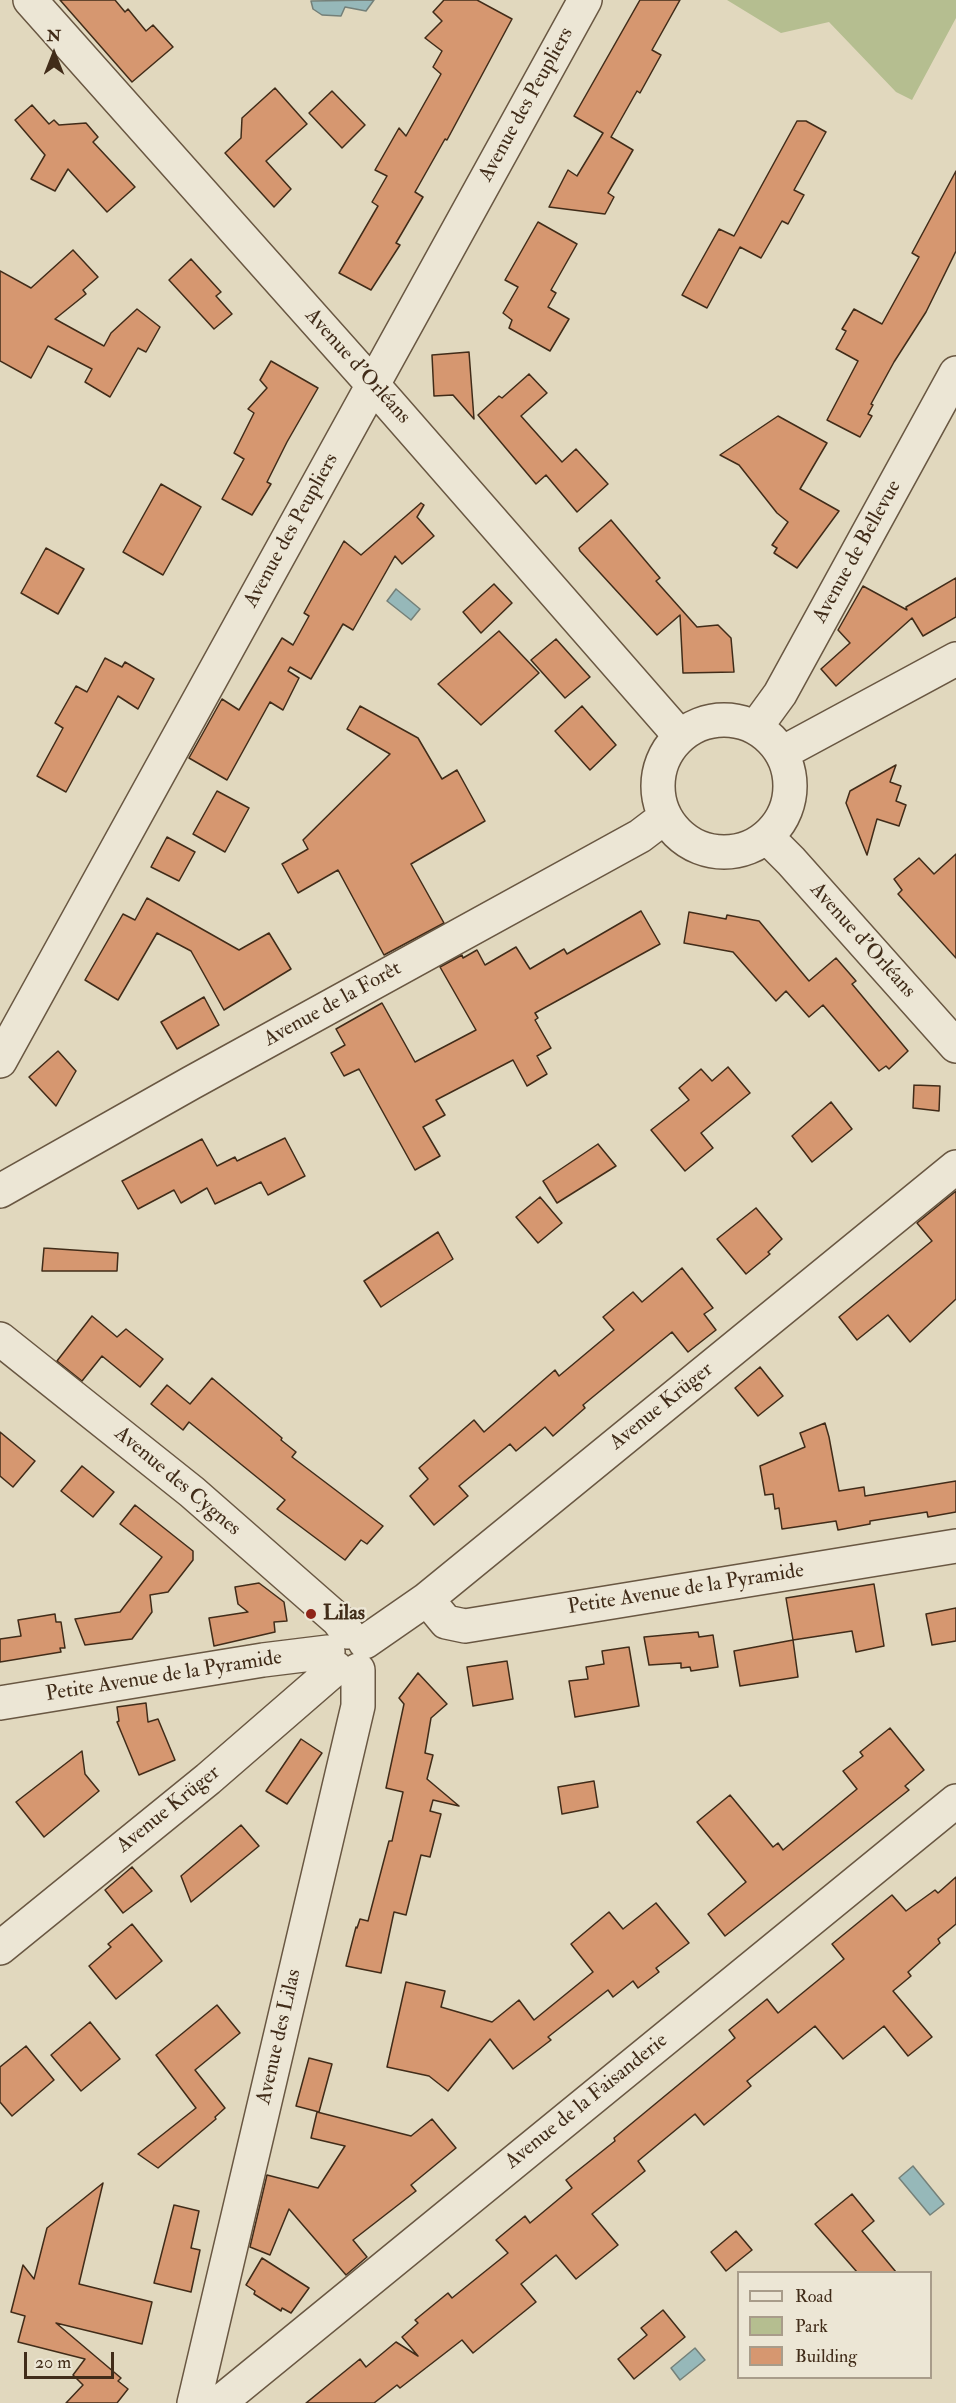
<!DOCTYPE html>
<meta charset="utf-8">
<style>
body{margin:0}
#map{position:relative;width:956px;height:2403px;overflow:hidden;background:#e1d8be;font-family:"IM FELL Double Pica",serif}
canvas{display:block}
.legend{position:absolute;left:737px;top:2271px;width:195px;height:108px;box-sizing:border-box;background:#ece6d5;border:2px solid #a89c8a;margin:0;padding:8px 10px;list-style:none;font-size:18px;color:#412c19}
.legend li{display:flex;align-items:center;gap:12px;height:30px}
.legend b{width:30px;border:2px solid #a89c8a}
.north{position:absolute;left:24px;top:24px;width:60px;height:60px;-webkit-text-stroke:4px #ece6d5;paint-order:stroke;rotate:0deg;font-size:16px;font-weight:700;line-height:24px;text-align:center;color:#412c19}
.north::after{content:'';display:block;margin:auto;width:21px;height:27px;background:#412c19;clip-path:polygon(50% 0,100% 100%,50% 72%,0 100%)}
.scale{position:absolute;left:24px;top:2352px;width:90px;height:27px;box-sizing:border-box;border:3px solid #412c19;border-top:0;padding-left:8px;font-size:18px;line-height:21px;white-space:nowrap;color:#412c19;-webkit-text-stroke:4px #ece6d5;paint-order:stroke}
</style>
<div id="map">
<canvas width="956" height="2403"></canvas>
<ul class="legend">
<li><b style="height:8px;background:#ece6d5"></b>Road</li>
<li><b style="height:16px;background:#b5be90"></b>Park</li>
<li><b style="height:16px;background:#d69770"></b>Building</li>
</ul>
<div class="north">N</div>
<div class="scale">20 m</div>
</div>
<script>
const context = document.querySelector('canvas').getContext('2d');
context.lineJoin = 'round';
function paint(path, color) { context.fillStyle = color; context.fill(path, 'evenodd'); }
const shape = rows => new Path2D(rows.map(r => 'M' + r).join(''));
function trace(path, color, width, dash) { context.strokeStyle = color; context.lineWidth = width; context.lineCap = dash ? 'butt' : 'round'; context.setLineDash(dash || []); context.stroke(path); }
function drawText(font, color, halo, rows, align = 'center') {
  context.font = font + ' "IM FELL Double Pica",serif'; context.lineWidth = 5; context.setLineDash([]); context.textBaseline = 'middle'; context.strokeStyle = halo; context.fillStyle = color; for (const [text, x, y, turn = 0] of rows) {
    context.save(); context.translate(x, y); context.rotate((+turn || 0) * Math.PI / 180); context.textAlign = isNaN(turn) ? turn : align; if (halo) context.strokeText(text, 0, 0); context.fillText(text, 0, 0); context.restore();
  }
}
paint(shape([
 [727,0,956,0,956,18,912,100,896,92,829,22,781,33]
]), '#b5be90');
const water = shape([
 [374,0,366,11,345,7,341,16,322,15,313,9,311,1,374,0],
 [396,589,420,609,411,620,387,601,396,589],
 [913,2166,944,2204,930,2215,899,2178,913,2166],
 [695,2348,705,2360,680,2380,671,2368,695,2348]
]);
paint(water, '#96b8b9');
trace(water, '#748079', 1.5);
const building = shape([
 [60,0,115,0,125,12,128,9,146,31,153,25,173,47,132,82,60,0],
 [444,0,477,0,512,19,447,140,445,139,415,192,423,197,396,243,400,245,371,290,339,273,378,206,372,202,387,176,375,170,399,128,406,136,441,74,433,67,442,51,425,38,442,21,433,12,444,0],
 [640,0,680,0,652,50,661,55,640,93,637,91,611,137,633,150,608,193,614,197,605,214,549,207,568,170,577,176,603,133,574,116,640,0],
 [275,88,307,124,266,161,291,189,274,207,225,153,241,138,242,118,275,88],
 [332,91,365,125,342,148,309,113,332,91],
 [32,105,49,124,54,120,59,125,86,123,98,137,93,142,135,187,107,212,68,169,55,191,31,179,45,155,15,120,32,105],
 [797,121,806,121,826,132,794,190,804,195,788,224,782,221,761,258,740,247,707,308,682,295,719,229,734,236,797,121],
 [956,171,956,251,926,312,894,362,871,404,873,405,868,414,872,416,860,437,827,420,858,361,836,349,846,331,842,329,854,309,882,324,919,257,912,253,956,171],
 [538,222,577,244,551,290,556,293,548,307,569,319,550,351,509,328,512,320,503,313,518,287,505,280,538,222],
 [73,250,98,277,83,290,86,294,55,319,104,346,111,333,137,309,160,327,146,352,138,348,110,397,85,382,92,369,48,346,31,378,0,361,0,271,31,288,73,250],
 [191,259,221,292,216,296,232,314,214,329,169,280,191,259],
 [469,352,474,419,453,395,434,396,432,355,469,352],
 [271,361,318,388,287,442,267,482,271,484,252,515,222,499,244,459,234,453,254,413,248,409,267,388,260,380,271,361],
 [529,374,547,393,521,416,562,462,576,449,608,484,577,512,546,475,536,484,478,415,499,396,502,398,529,374],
 [778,416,827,443,800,489,839,511,797,568,774,553,777,548,772,545,788,522,777,513,739,465,720,455,778,416],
 [161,484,201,507,163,575,123,552,161,484],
 [421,503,424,505,417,517,434,536,402,564,395,556,353,630,343,624,311,679,290,667,288,671,299,678,283,710,270,702,227,780,189,758,222,699,239,710,282,638,293,645,309,616,304,613,344,541,361,555,421,503],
 [611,520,660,578,656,581,697,627,718,625,731,638,734,672,683,673,680,615,657,635,580,551,579,548,611,520],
 [46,548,84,569,58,614,21,593,46,548],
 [956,578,956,617,923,636,912,618,836,686,821,669,850,643,838,630,863,586,907,610,906,607,956,578],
 [494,584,512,603,481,633,463,612,494,584],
 [499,631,539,673,481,725,438,684,499,631],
 [556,639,590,677,565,698,531,660,556,639],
 [105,658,122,667,125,662,154,679,138,709,118,696,66,792,37,776,63,728,55,723,76,686,87,692,105,658],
 [360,706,418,738,442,779,457,770,485,821,411,864,444,923,384,955,338,870,298,893,282,864,308,849,303,840,390,754,347,729,360,706],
 [582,706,616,745,590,770,555,731,582,706],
 [896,765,890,782,901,786,896,801,906,805,899,826,877,819,867,855,846,803,850,791,896,765],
 [217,791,249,808,225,852,193,834,217,791],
 [167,837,195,852,179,881,151,867,167,837],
 [956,854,956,958,898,894,902,890,894,879,919,858,934,874,956,854],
 [147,898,239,950,269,933,291,969,224,1010,191,951,157,933,118,1000,85,980,123,914,135,920,147,898],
 [641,911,660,944,535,1013,538,1018,535,1020,551,1048,537,1056,547,1074,527,1086,513,1060,436,1100,445,1115,423,1127,440,1156,415,1170,359,1069,344,1076,331,1053,345,1045,336,1029,382,1003,415,1062,476,1030,440,967,462,955,463,958,477,950,485,965,516,947,530,969,564,949,567,954,641,911],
 [689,912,726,919,727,915,759,921,809,981,836,958,856,981,852,984,908,1051,889,1069,886,1066,879,1071,823,1005,809,1017,786,991,776,1001,733,952,684,943,689,912],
 [204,997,219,1025,177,1049,161,1022,204,997],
 [58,1051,76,1071,56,1106,29,1077,58,1051],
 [728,1067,750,1093,701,1133,713,1148,685,1171,651,1130,689,1100,679,1088,701,1069,712,1081,728,1067],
 [914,1085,940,1086,939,1111,913,1108,914,1085],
 [831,1102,852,1129,812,1162,792,1136,831,1102],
 [285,1138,305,1176,268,1195,261,1182,215,1204,207,1188,181,1203,174,1190,138,1209,122,1181,202,1139,217,1166,235,1157,237,1161,285,1138],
 [598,1144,616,1166,557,1203,543,1181,598,1144],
 [956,1191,956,1299,910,1342,888,1315,857,1340,839,1317,932,1241,917,1223,956,1191],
 [540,1197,562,1223,538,1243,516,1217,540,1197],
 [756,1208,782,1239,768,1252,770,1254,746,1274,717,1239,756,1208],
 [438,1232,453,1259,381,1307,364,1281,438,1232],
 [44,1248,118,1253,117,1271,42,1271,44,1248],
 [682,1268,713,1308,704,1314,716,1330,688,1352,672,1332,583,1405,585,1408,553,1436,545,1427,516,1451,510,1444,459,1486,468,1496,434,1525,410,1496,428,1479,419,1468,474,1420,484,1432,555,1370,559,1376,614,1330,603,1317,633,1292,642,1302,682,1268],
 [92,1316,117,1337,126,1329,163,1359,140,1387,102,1356,82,1381,57,1361,92,1316],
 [760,1367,783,1396,758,1416,735,1388,760,1367],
 [212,1378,282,1438,281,1440,296,1452,292,1457,383,1526,367,1544,361,1540,345,1560,277,1509,285,1500,189,1422,183,1430,151,1404,167,1385,190,1404,212,1378],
 [825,1423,829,1437,839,1491,864,1487,865,1496,956,1481,956,1512,928,1517,927,1512,870,1521,870,1524,838,1530,836,1521,782,1529,779,1508,775,1509,773,1494,765,1495,760,1466,805,1447,800,1433,825,1423],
 [0,1432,35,1461,13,1487,0,1476,0,1432],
 [82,1466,114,1492,93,1517,61,1491,82,1466],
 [135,1505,193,1551,193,1560,168,1592,150,1595,152,1612,132,1639,85,1645,75,1619,120,1612,162,1557,120,1524,135,1505],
 [259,1583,284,1602,287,1621,274,1622,275,1632,214,1646,209,1618,248,1612,238,1604,235,1587,259,1583],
 [874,1584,884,1646,856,1652,852,1631,793,1640,786,1598,874,1584],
 [956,1608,956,1641,932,1645,926,1614,956,1608],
 [55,1614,56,1622,61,1622,65,1648,60,1648,61,1652,0,1662,0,1639,21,1636,18,1620,55,1614],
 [698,1632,699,1637,713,1635,718,1667,691,1671,690,1667,681,1668,681,1663,649,1665,644,1637,698,1632],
 [793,1640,798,1677,740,1686,734,1651,793,1640],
 [629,1647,639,1706,575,1717,569,1681,588,1679,586,1667,604,1664,602,1651,629,1647],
 [507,1661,513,1699,473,1706,467,1667,507,1661],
 [418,1673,447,1704,431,1718,425,1753,433,1755,427,1779,459,1806,433,1800,430,1811,441,1814,430,1857,421,1855,406,1915,394,1912,381,1973,346,1966,356,1927,357,1928,360,1919,368,1921,389,1841,392,1841,403,1792,386,1788,404,1704,399,1698,418,1673],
 [146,1703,148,1722,158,1719,175,1760,139,1775,117,1722,119,1721,117,1707,146,1703],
 [890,1728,924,1770,905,1786,909,1790,725,1936,708,1914,746,1882,697,1822,730,1795,773,1847,778,1843,783,1850,857,1789,843,1771,863,1756,860,1752,890,1728],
 [301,1739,322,1753,287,1804,266,1791,301,1739],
 [82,1751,85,1774,99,1791,44,1837,16,1802,82,1751],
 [594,1781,598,1807,562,1814,558,1787,594,1781],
 [241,1825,259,1846,191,1902,181,1876,241,1825],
 [132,1867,152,1891,123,1913,105,1890,132,1867],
 [956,1877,956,1924,938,1939,940,1943,908,1972,911,1976,893,1991,932,2037,908,2056,884,2026,843,2059,815,2026,747,2081,751,2086,704,2125,695,2114,638,2161,645,2171,592,2214,618,2245,576,2279,556,2255,521,2284,536,2302,473,2353,462,2340,400,2388,397,2385,374,2403,306,2403,360,2359,366,2367,396,2342,418,2356,402,2337,418,2323,415,2320,448,2293,452,2298,508,2253,496,2240,525,2216,530,2223,572,2188,566,2180,615,2141,614,2138,735,2038,729,2030,767,1999,778,2013,844,1959,832,1944,892,1895,906,1911,935,1890,938,1893,956,1877],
 [656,1903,689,1943,656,1968,659,1972,638,1988,633,1981,613,1997,608,1990,548,2037,551,2040,513,2069,490,2039,448,2091,429,2076,387,2067,406,1982,445,1991,441,2007,492,2022,519,2000,534,2020,593,1972,571,1944,609,1912,623,1929,656,1903],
 [132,1924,162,1961,116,1999,89,1966,111,1947,108,1944,132,1924],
 [217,2005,240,2033,195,2070,225,2108,215,2117,216,2119,158,2168,138,2154,196,2108,156,2055,217,2005],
 [90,2022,120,2059,81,2091,51,2055,90,2022],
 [26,2046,54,2080,12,2116,0,2102,0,2067,26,2046],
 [309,2058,332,2064,319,2112,296,2106,309,2058],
 [317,2112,411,2136,432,2119,456,2148,411,2185,416,2191,353,2240,367,2257,346,2275,289,2209,270,2255,250,2247,267,2175,318,2188,345,2146,311,2138,317,2112],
 [103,2183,79,2284,152,2302,142,2344,56,2323,121,2378,118,2381,128,2389,117,2403,66,2403,83,2385,73,2375,85,2359,18,2342,25,2316,11,2312,23,2265,34,2279,47,2228,103,2183],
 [852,2194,874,2221,862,2231,896,2272,857,2272,815,2224,852,2194],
 [174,2205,199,2211,191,2248,200,2250,191,2292,154,2283,174,2205],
 [736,2231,752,2250,726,2271,711,2252,736,2231],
 [262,2258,309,2288,291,2313,282,2308,281,2311,254,2294,255,2291,246,2285,262,2258],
 [663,2310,685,2337,634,2379,618,2359,647,2335,641,2328,663,2310]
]);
paint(building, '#d69770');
trace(building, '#412c19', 1.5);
const minor = shape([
 [30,0,373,385,680,736],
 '658 786a66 66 0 1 1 132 0a66 66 0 1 1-132 0Z',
 [756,727,780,694,956,373],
 [782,753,956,659],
 [767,837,791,861,956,1046],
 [0,1061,585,0],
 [0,1191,191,1083,640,836,665,817],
 [0,1339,192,1492,338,1620,347,1632],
 [427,1599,446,1622,465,1626,956,1546],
 [365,1642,427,1599,956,1167],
 [0,1703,263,1660,328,1652],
 [0,1948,208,1779,336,1668],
 [194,2403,358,1706,358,1670],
 [219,2403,956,1801]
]);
trace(minor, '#695742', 36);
trace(minor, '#ece6d5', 33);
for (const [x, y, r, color] of [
 [311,1614,6,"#8f2418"]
]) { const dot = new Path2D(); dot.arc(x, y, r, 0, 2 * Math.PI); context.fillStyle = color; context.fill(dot); trace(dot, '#ece6d5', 2); }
drawText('21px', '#412c19', '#ece6d5', [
 ["Avenue des Peupliers",527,105,-61],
 ["Avenue d'Orléans",357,367,48],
 ["Avenue des Peupliers",292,531,-61],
 ["Avenue de Bellevue",858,552,-61],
 ["Avenue d'Orléans",862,941,48],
 ["Avenue de la Forêt",333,1005,-29],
 ["Avenue Krüger",662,1407,-39],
 ["Avenue des Cygnes",177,1482,40],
 ["Petite Avenue de la Pyramide",686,1590,-9],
 ["Petite Avenue de la Pyramide",164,1677,-9],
 ["Avenue Krüger",169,1810,-39],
 ["Avenue des Lilas",280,2037,-77],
 ["Avenue de la Faisanderie",587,2102,-39]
]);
drawText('bold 21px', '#412c19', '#ece6d5', [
 ["Lilas",323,1614]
], 'left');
</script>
